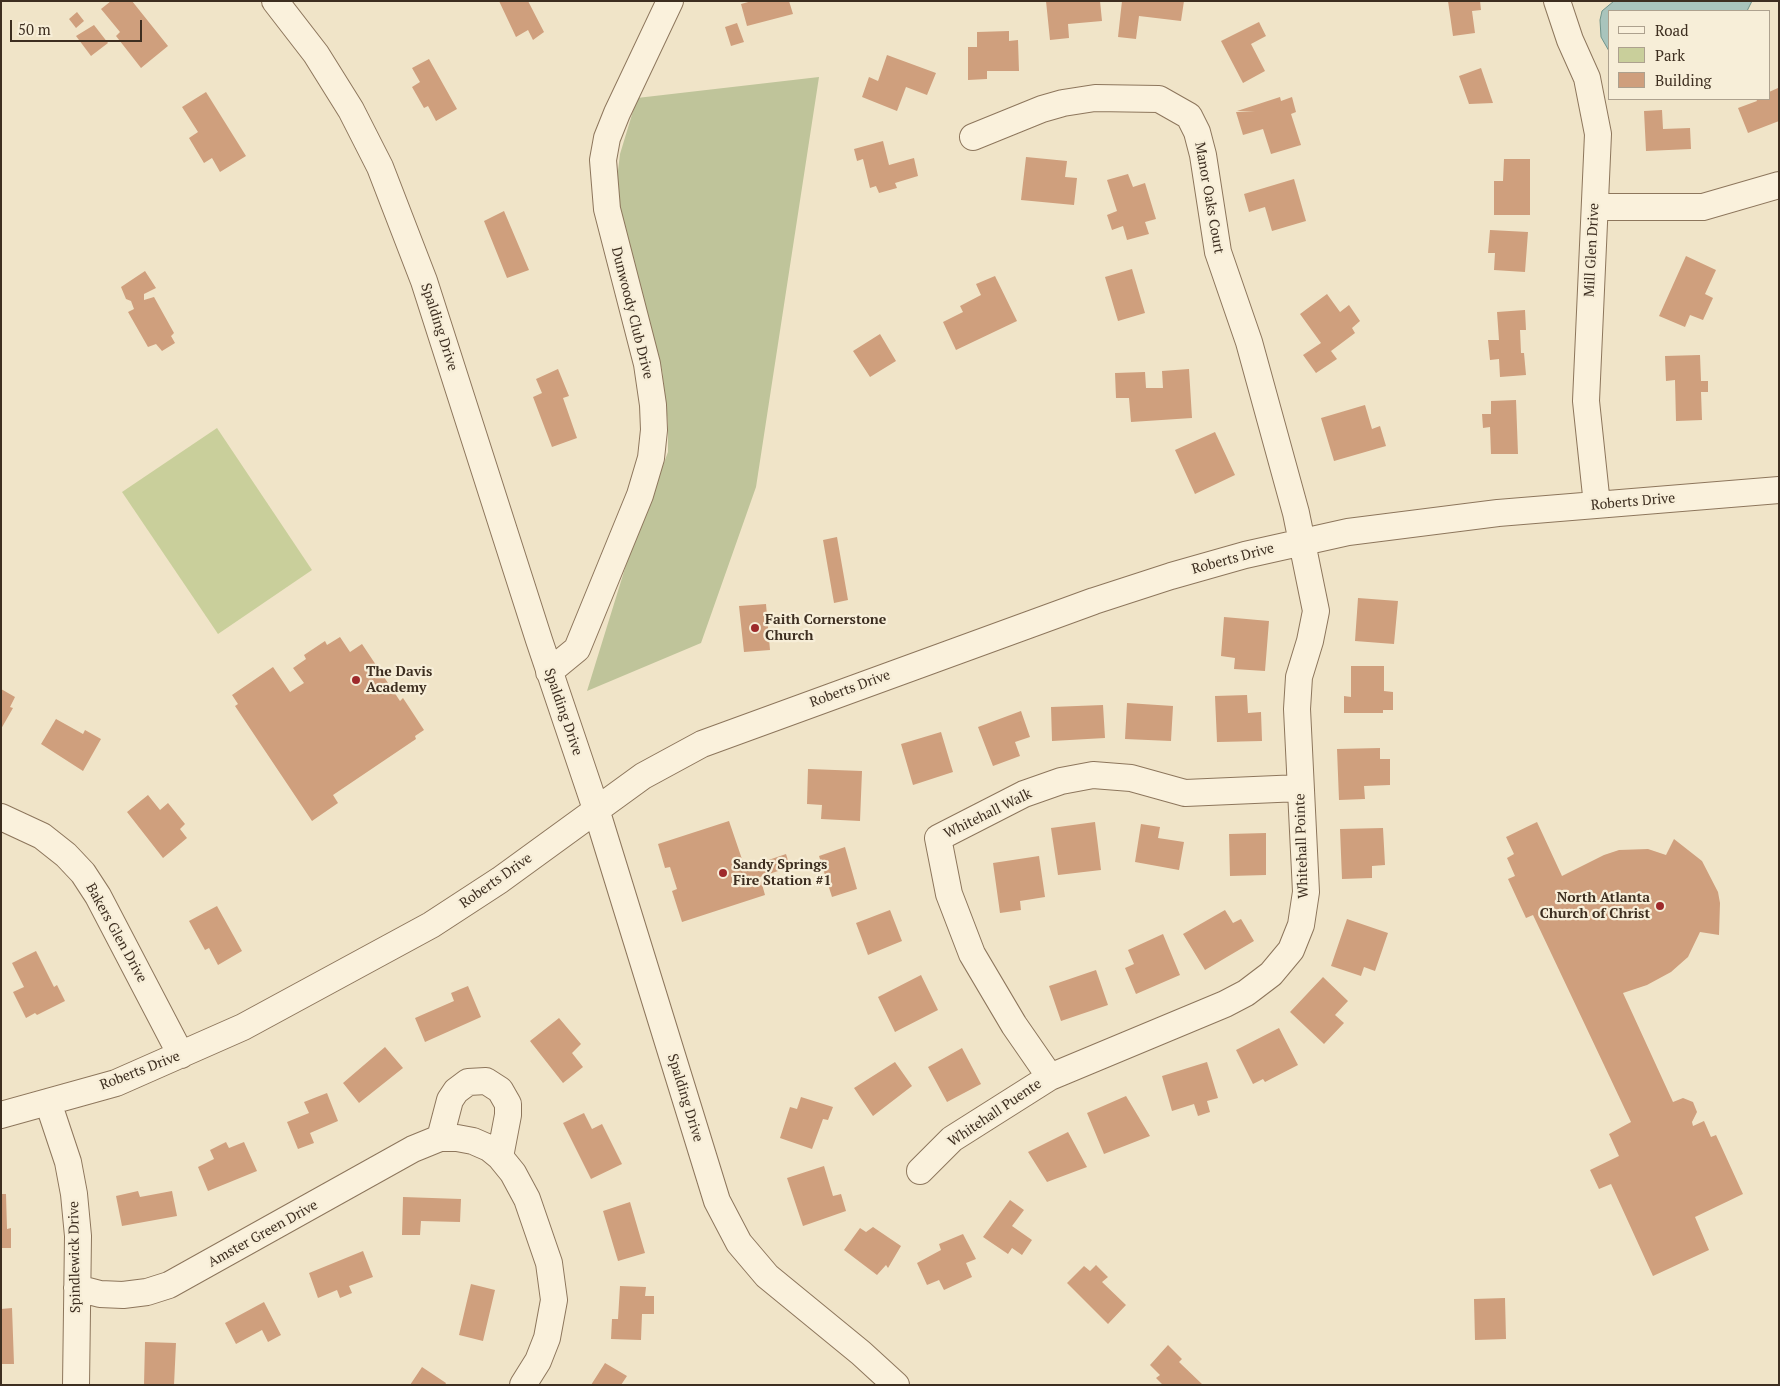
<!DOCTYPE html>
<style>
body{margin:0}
#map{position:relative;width:1780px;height:1386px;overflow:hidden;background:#f0e4c8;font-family:"PT Serif",serif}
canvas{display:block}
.frame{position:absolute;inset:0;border:2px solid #3d2e20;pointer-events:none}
.legend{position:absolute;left:1608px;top:10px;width:162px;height:90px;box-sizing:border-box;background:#f7eed8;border:1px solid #ada18e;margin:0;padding:6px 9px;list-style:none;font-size:15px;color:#3d2e20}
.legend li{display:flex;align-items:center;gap:10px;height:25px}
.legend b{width:25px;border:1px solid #ada18e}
.scale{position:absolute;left:10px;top:20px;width:132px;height:22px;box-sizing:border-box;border:2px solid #3d2e20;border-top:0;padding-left:6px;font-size:15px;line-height:18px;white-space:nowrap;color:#3d2e20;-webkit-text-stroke:4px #f7eed8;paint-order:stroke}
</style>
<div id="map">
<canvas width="1780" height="1386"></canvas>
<div class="frame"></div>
<ul class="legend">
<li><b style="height:6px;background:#faf1dc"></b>Road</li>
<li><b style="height:14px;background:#c9cf9b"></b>Park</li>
<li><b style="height:14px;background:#cf9f7d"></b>Building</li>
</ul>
<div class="scale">50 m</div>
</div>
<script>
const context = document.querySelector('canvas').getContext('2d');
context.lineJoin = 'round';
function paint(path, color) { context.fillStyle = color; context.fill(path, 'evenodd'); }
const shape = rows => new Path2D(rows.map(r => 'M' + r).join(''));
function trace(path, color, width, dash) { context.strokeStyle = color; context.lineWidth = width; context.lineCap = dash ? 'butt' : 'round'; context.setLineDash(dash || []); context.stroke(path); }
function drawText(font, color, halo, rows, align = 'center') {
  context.font = font + ' "PT Serif",serif'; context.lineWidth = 4.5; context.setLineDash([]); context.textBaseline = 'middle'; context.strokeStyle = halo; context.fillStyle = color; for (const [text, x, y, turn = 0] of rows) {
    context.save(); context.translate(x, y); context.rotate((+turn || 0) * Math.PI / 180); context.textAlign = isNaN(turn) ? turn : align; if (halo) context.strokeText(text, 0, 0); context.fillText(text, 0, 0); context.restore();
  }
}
paint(shape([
 [217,428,312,570,218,634,122,492]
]), '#c9cf9b');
paint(shape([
 [819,77,756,487,701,643,587,691,631,549,668,452,668,424,662,370,621,230,616,187,620,154,637,98]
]), '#bfc49a');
const water = shape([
 [1614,1,1752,1,1747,11,1609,11,1609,51,1601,37,1600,20,1602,11,1614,1]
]);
paint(water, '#a9c4bc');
trace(water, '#6f938a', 1);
paint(shape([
 [111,1,132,1,168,46,141,68,116,36,120,32,101,9],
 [499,1,528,1,544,32,533,40,528,30,516,37],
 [752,1,789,1,793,14,747,26,741,4],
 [1046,1,1100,1,1102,21,1068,24,1069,38,1050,40],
 [1122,1,1184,1,1181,21,1139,16,1136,39,1118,37],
 [1448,1,1480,1,1481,10,1472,11,1475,33,1453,36],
 [77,12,84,21,76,28,69,19],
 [1259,22,1266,36,1251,44,1265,71,1243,83,1221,41],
 [737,23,744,42,731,46,725,27],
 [94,25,108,43,91,56,76,36],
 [1009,31,1009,41,1018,40,1019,71,987,71,987,79,968,80,968,47,977,47,977,32],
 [887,55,936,73,927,95,906,87,897,111,862,97,869,77,878,81],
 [429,59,457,109,436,121,428,106,424,108,412,87,420,82,412,68],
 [1481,68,1493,103,1469,104,1459,76],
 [1778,88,1779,121,1748,133,1738,108,1757,101,1756,99,1769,99,1769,92],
 [206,92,246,156,220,172,212,158,204,163,189,138,198,132,182,107],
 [1280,97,1281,101,1292,97,1296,112,1291,114,1301,145,1271,154,1263,129,1243,135,1236,112,1255,112,1237,111],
 [1662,110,1663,129,1690,128,1691,149,1646,151,1644,111],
 [883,141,889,165,914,158,918,176,895,183,897,188,879,193,876,186,870,188,863,159,857,161,854,149],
 [1026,157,1067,161,1065,177,1077,178,1074,205,1021,200],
 [1504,159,1530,159,1530,215,1494,215,1494,181,1503,181],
 [1128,174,1133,187,1145,183,1156,219,1145,222,1149,234,1127,240,1123,226,1112,230,1107,215,1117,211,1107,180],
 [1294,179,1306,221,1272,231,1265,207,1249,212,1244,194],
 [504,211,529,270,507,278,484,221],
 [1490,230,1528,232,1525,272,1494,270,1495,253,1488,253],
 [1686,256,1716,270,1705,294,1713,298,1703,320,1690,315,1685,327,1659,316],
 [1132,269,1145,313,1118,321,1105,277],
 [145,271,156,288,144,294,144,300,154,297,174,333,171,336,175,343,162,351,156,344,148,347,128,312,134,309,131,301,126,299,121,287],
 [995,276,1017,321,956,350,943,322,963,312,960,306,981,295,976,284],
 [1327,294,1340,312,1349,305,1360,321,1352,328,1355,333,1331,351,1337,359,1316,373,1303,355,1321,343,1300,314],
 [1525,310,1526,330,1520,330,1521,353,1524,353,1526,375,1500,377,1499,359,1490,360,1488,340,1499,340,1497,312],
 [880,334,896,361,870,377,853,351],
 [1700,355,1701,381,1708,381,1708,392,1701,392,1702,420,1676,421,1675,380,1666,381,1665,356],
 [558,369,569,396,563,398,577,438,552,447,533,397,542,393,536,379],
 [1189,369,1192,418,1131,422,1129,398,1116,398,1115,373,1145,372,1146,388,1163,388,1162,371],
 [1516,400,1518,454,1491,454,1490,427,1483,428,1482,414,1491,414,1491,401],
 [1365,405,1372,429,1380,426,1386,446,1334,461,1321,418],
 [1215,432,1235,475,1195,494,1175,450],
 [837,537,848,600,834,603,823,540],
 [1358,598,1398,601,1394,644,1355,641],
 [766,604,770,650,744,652,739,606],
 [1224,617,1269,621,1265,671,1234,669,1235,658,1221,656],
 [340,637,350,652,362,644,400,701,403,698,424,730,415,736,416,739,333,795,338,803,312,821,235,706,238,704,232,695,273,667,290,692,304,683,293,668,306,659,304,655,325,641,327,645],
 [1351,666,1384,666,1384,691,1393,692,1393,710,1383,710,1383,713,1344,713,1344,696,1351,697],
 [1,689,15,697,10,707,13,708,1,729],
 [1247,695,1248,713,1261,712,1262,741,1217,742,1215,696],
 [1127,703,1173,706,1171,741,1125,739],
 [1103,705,1105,738,1052,741,1051,707],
 [1021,711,1030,737,1015,742,1020,756,993,766,978,727],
 [56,719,83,734,85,730,101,739,83,771,41,744],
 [941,732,953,772,913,785,901,744],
 [1380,748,1380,759,1390,759,1390,785,1364,786,1365,799,1339,800,1337,749],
 [808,769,862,771,860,821,821,819,822,805,807,804],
 [148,795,160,810,168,803,185,824,180,829,187,838,163,858,127,812],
 [729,821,745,868,786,854,790,867,760,877,765,895,682,922,672,891,677,889,670,867,665,868,658,844],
 [1095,822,1101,870,1058,875,1051,828],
 [1537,822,1562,876,1604,855,1619,850,1648,849,1666,855,1674,839,1702,861,1718,892,1720,903,1719,935,1700,932,1688,957,1671,972,1647,985,1623,993,1673,1102,1683,1098,1693,1102,1697,1112,1692,1122,1693,1126,1704,1121,1711,1137,1716,1135,1743,1194,1695,1217,1709,1250,1653,1276,1611,1184,1599,1189,1590,1170,1619,1156,1609,1134,1631,1122,1533,915,1526,918,1508,879,1515,876,1507,858,1514,854,1506,837],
 [1141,824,1160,827,1158,838,1184,842,1179,870,1135,862],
 [1383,828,1385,865,1372,866,1372,878,1342,879,1340,829],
 [1266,833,1266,875,1230,876,1229,834],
 [845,847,857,889,832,897,819,856],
 [1039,856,1045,897,1020,901,1021,910,1000,913,993,863],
 [217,906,242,951,218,965,209,948,205,950,189,921],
 [890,910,902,941,868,955,856,923],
 [1225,910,1233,923,1241,919,1254,941,1205,970,1183,934],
 [1347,919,1388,933,1375,971,1364,967,1361,976,1331,966],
 [1163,934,1180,975,1136,994,1125,968,1134,964,1128,950],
 [36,951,54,987,57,985,65,1001,37,1015,35,1013,26,1018,13,992,24,987,12,963],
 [1096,970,1108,1005,1061,1021,1049,986],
 [921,975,938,1010,895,1032,878,997],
 [1323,977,1348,1001,1335,1015,1344,1023,1324,1044,1290,1012],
 [468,986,481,1017,425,1042,415,1018,454,1001,451,993],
 [559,1018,581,1044,572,1053,583,1067,563,1083,530,1041],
 [1279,1028,1298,1065,1265,1082,1263,1079,1253,1084,1236,1050],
 [385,1047,403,1068,359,1103,343,1083],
 [962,1048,981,1084,947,1102,928,1067],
 [895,1062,912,1086,873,1116,854,1088],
 [1207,1062,1218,1098,1207,1101,1210,1112,1198,1116,1194,1104,1172,1111,1162,1076],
 [327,1093,338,1121,310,1133,314,1143,298,1149,287,1122,309,1113,304,1102],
 [1126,1096,1150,1136,1104,1154,1087,1113],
 [801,1097,833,1107,828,1120,823,1119,812,1149,780,1138,790,1107,797,1109],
 [584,1113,592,1129,602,1124,622,1164,591,1179,563,1123],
 [1068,1132,1087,1167,1047,1182,1028,1152],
 [226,1142,229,1148,244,1142,257,1171,208,1191,198,1167,214,1159,210,1150],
 [824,1166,833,1196,841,1194,846,1211,803,1226,787,1178],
 [138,1191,140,1197,172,1191,177,1216,122,1226,116,1196],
 [1,1194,6,1194,7,1229,11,1228,11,1248,1,1248],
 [403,1197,461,1199,460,1222,421,1221,420,1235,402,1235],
 [1010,1200,1024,1210,1012,1226,1032,1240,1022,1255,1012,1248,1008,1254,983,1237],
 [630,1202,645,1253,618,1261,603,1211],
 [873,1227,901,1246,888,1268,886,1265,877,1275,844,1250,860,1228,866,1232],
 [963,1234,976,1259,966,1263,972,1277,944,1290,939,1280,927,1285,917,1263,941,1250,939,1244],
 [363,1251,373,1277,349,1286,352,1293,340,1298,337,1290,318,1298,309,1273],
 [1096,1265,1108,1277,1102,1282,1126,1305,1108,1324,1067,1283,1084,1266,1090,1271],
 [471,1284,495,1290,483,1341,459,1335],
 [620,1286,646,1287,645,1296,654,1296,654,1314,642,1314,641,1340,611,1339,612,1319,618,1319],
 [1505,1298,1506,1339,1475,1340,1474,1299],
 [264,1302,281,1335,268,1342,262,1330,236,1344,225,1323],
 [12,1308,14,1364,1,1364,1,1309],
 [145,1342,176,1343,174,1385,144,1385],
 [1168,1345,1182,1359,1179,1362,1203,1385,1163,1385,1156,1378,1160,1375,1150,1365],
 [605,1363,627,1376,621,1385,591,1385],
 [422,1367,446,1383,445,1385,410,1385]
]), '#cf9f7d');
const minor = shape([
 [275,1,316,54,351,110,380,167,424,281,539,640,596,809,717,1201,739,1243,767,1276,861,1353,896,1385],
 [1557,1,1570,40,1587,78,1598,134,1586,401,1597,505],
 [1596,207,1703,207,1779,185],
 [549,672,577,649,640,495,651,458,654,430,653,405,647,364,607,209,603,160,607,138,617,113,670,1],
 [1,817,42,836,66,855,83,873,98,896,181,1055],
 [1050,1077,1014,1025,972,954,949,894,938,838,1024,794,1061,781,1093,775,1131,778,1185,793,1300,788],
 [48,1102,68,1162,74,1194,78,1236,76,1385],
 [1,1115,116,1083,243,1027,431,925,500,880,643,776,702,744,1094,601,1171,576,1245,555,1348,532,1498,513,1779,490],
 [440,1138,457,1138,473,1141,489,1148,500,1157],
 [920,1171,952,1139,1050,1077,1225,1004,1246,993,1271,974,1291,950,1301,925,1306,892,1297,709,1299,677,1310,641,1316,611,1296,513,1249,342,1218,252,1203,155,1197,132,1189,116,1159,99,1095,98,1063,103,1042,109,973,137],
 [77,1288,100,1294,123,1295,147,1292,169,1285,413,1149,440,1138,450,1100,456,1091,468,1082,486,1081,500,1090,508,1104,508,1115,500,1157,513,1173,527,1199,549,1263,554,1300,547,1338,538,1361,523,1385]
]);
trace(minor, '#8d765c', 28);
trace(minor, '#faf1dc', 26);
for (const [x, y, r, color] of [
 [755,628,5,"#9e2a2b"],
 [356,680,5,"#9e2a2b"],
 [723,873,5,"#9e2a2b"],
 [1660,906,5,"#9e2a2b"]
]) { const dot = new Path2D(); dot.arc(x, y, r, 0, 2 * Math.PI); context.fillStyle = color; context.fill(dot); trace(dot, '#f7eed8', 2); }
drawText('14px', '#3d2e20', '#f7eed8', [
 ["Manor Oaks Court",1209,198,80],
 ["Mill Glen Drive",1592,250,-87],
 ["Dunwoody Club Drive",632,313,76],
 ["Spalding Drive",439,327,72],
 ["Roberts Drive",1633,502,-5],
 ["Roberts Drive",1233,559,-15],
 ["Roberts Drive",850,689,-20],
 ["Spalding Drive",563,712,71],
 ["Whitehall Walk",988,814,-26],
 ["Whitehall Pointe",1302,846,-92],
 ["Roberts Drive",496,881,-35],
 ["Bakers Glen Drive",116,933,61],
 ["Roberts Drive",140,1071,-21],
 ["Spalding Drive",685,1098,73],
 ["Whitehall Puente",995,1113,-34],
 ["Amster Green Drive",263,1234,-29],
 ["Spindlewick Drive",75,1257,-91]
]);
drawText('bold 14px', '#3d2e20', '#f7eed8', [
 ["Faith Cornerstone",765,620],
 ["Church",765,636],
 ["The Davis",366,672],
 ["Academy",366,688],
 ["Sandy Springs",733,865],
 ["Fire Station #1",733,881],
 ["North Atlanta",1650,898,"right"],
 ["Church of Christ",1650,914,"right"]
], 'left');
</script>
